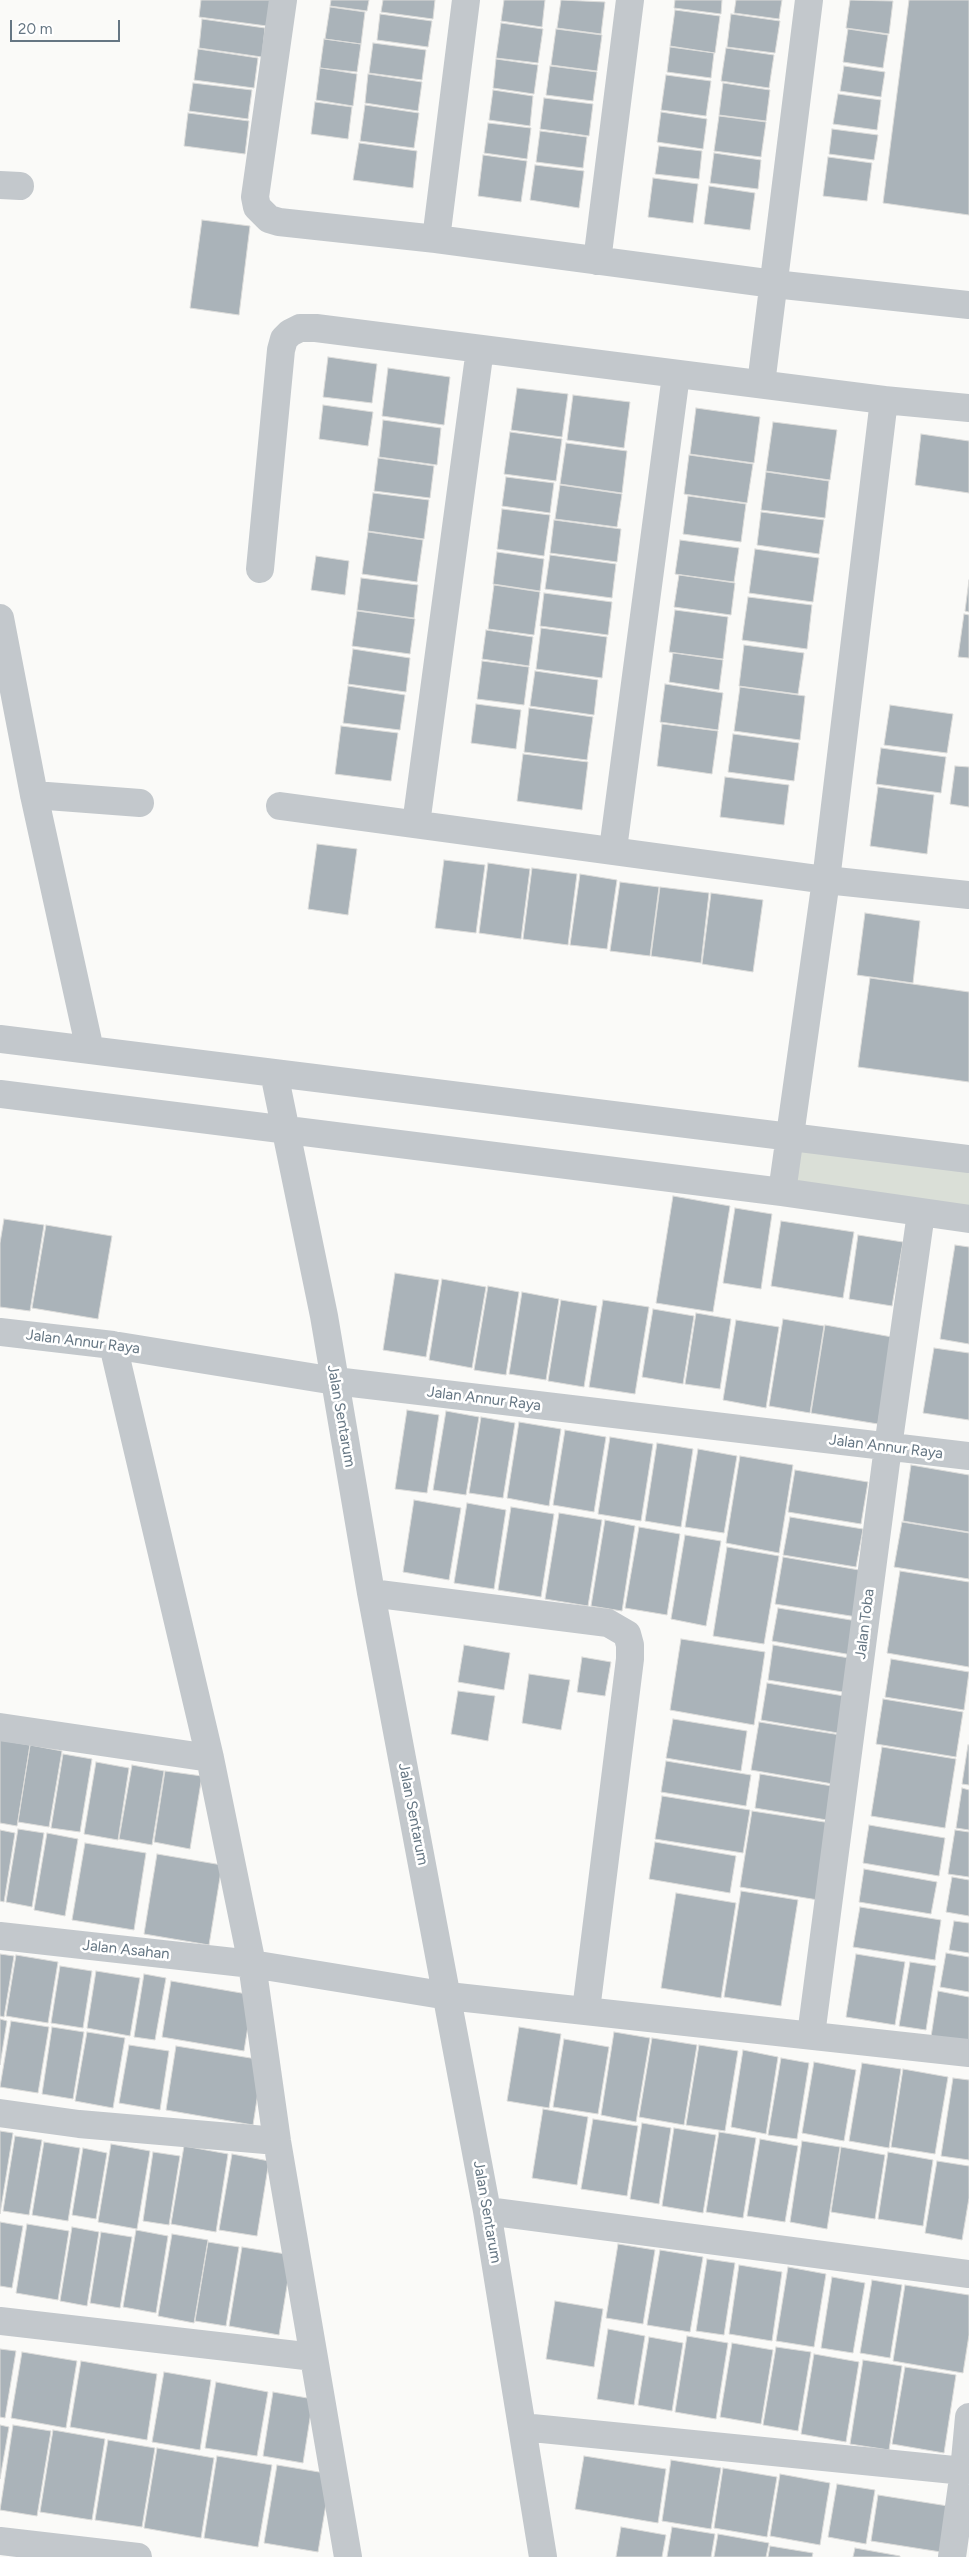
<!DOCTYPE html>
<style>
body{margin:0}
#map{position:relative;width:969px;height:2557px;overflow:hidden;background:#fafaf8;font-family:Figtree,sans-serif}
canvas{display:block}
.scale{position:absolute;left:10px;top:20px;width:110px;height:22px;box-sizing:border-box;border:2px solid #657683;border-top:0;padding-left:6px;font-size:15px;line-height:18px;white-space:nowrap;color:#657683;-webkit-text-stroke:4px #fff;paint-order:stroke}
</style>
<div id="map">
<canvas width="969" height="2557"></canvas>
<div class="scale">20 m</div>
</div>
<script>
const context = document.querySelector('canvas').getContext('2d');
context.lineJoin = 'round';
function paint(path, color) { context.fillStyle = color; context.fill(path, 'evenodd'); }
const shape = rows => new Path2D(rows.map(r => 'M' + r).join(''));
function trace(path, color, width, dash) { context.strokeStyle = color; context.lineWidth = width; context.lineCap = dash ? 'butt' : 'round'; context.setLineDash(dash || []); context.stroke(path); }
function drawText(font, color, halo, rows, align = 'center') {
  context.font = font + ' Figtree,sans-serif'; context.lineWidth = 5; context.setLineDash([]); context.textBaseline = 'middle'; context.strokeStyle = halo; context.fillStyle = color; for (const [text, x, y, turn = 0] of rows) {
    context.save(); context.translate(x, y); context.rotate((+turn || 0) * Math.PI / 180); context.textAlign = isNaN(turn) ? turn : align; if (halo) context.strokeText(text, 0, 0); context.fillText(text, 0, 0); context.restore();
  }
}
paint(shape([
 [790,1135,969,1157,969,1216,782,1192]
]), '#dadfd7');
const building = shape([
 [201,0,270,0,267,26,199,17,201,0],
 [331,0,369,0,367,11,330,6,331,0],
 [383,0,435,0,433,19,381,12,383,0],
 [504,0,545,0,542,27,501,21,504,0],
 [561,0,605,2,601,34,557,28,561,0],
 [675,0,722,0,721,14,674,8,675,0],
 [736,0,782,0,779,19,734,13,736,0],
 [850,0,893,1,889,34,846,28,850,0],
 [909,0,969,0,969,215,883,203,909,0],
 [330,7,365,12,361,44,325,39,330,7],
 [675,10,720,16,715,53,670,46,675,10],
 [380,14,432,21,428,47,377,40,380,14],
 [731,14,780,21,775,53,727,47,731,14],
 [202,19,265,28,262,57,199,48,202,19],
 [501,23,543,29,538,63,496,58,501,23],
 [556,29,602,35,597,71,551,65,556,29],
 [848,29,888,35,883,68,843,62,848,29],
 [324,39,361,44,357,72,320,68,324,39],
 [373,43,426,50,422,80,369,73,373,43],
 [670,47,714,53,711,78,667,72,670,47],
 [726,48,774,55,769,88,721,81,726,48],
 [198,49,258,58,254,88,194,80,198,49],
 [496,59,538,65,534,94,493,88,496,59],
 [550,66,597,72,593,101,546,95,550,66],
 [844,66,885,72,881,97,840,91,844,66],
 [320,68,357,74,353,106,316,100,320,68],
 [368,74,422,82,418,111,365,103,368,74],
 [666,75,711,81,706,116,661,110,666,75],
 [193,83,252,90,248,119,189,111,193,83],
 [723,83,770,90,766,121,719,115,723,83],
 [493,90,533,96,530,126,489,120,493,90],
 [838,94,881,100,877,130,833,124,838,94],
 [544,98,593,104,589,136,540,129,544,98],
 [315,102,352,107,348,139,311,134,315,102],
 [365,105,419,113,414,148,360,141,365,105],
 [661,112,707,119,703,149,657,142,661,112],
 [188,113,249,121,245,154,184,146,188,113],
 [719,116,766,122,761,157,714,151,719,116],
 [488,123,531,128,527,159,484,153,488,123],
 [832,129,878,135,874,160,829,154,832,129],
 [540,131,587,137,583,168,536,162,540,131],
 [359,143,417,151,413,188,353,180,359,143],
 [659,146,702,151,699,179,655,174,659,146],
 [714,153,761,160,758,189,710,183,714,153],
 [483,155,527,161,521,202,478,196,483,155],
 [828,157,872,163,867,201,823,196,828,157],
 [535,165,584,171,579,208,530,200,535,165],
 [653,178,698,184,693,223,648,217,653,178],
 [709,186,755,193,750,230,704,224,709,186],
 [202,220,250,226,239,315,190,308,202,220],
 [328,357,377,364,372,403,323,397,328,357],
 [388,368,450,377,444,425,382,416,388,368],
 [517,388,568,394,562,437,511,430,517,388],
 [573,395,630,402,624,448,567,440,573,395],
 [323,405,373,412,368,446,319,439,323,405],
 [696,408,760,417,754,463,690,454,696,408],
 [383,420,441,428,437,465,379,457,383,420],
 [773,422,837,430,830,480,766,471,773,422],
 [510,432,562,439,556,481,504,474,510,432],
 [921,434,969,441,969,493,915,485,921,434],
 [566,443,627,451,622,493,560,484,566,443],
 [689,455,753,464,747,503,684,494,689,455],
 [378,458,434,466,430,498,374,491,378,458],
 [766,472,829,481,825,518,761,510,766,472],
 [506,477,554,483,550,513,502,506,506,477],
 [560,485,622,494,617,527,555,519,560,485],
 [373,493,429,500,424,539,368,531,373,493],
 [688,496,746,504,741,542,683,534,688,496],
 [502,509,550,515,544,556,497,549,502,509],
 [761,512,824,520,819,554,757,545,761,512],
 [554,520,621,529,617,562,550,553,554,520],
 [368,532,423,540,417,582,362,574,368,532],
 [680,540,739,548,734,582,675,574,680,540],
 [755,549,819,558,813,602,749,593,755,549],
 [497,552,544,559,540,591,493,584,497,552],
 [550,555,616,564,612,598,545,589,550,555],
 [316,556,349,561,345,595,311,590,316,556],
 [679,575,735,583,731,615,674,607,679,575],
 [361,578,418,585,414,618,357,610,361,578],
 [969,580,969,612,965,611,969,580],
 [494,585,540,592,534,635,488,629,494,585],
 [544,593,612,602,608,635,540,626,544,593],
 [748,597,812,605,807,649,742,640,748,597],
 [675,610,728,617,723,659,669,652,675,610],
 [357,611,415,619,410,654,352,646,357,611],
 [964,614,969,615,969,658,958,657,964,614],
 [541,628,607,637,602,678,536,669,541,628],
 [486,630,533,637,529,666,482,659,486,630],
 [744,645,804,653,798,694,739,686,744,645],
 [353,649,410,658,406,692,348,684,353,649],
 [673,653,723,660,719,690,669,682,673,653],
 [482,661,529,667,524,705,477,699,482,661],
 [535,671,598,680,594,715,530,706,535,671],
 [665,684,723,693,718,730,660,722,665,684],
 [348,686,405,695,400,730,343,723,348,686],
 [740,687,805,696,800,740,734,731,740,687],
 [476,704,521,710,516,749,471,743,476,704],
 [890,705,953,714,947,753,884,745,890,705],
 [529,708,593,717,587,760,524,752,529,708],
 [662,724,718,731,712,774,657,766,662,724],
 [341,726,398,733,391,781,335,774,341,726],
 [733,734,799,743,794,781,728,772,733,734],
 [881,748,946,757,941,793,876,784,881,748],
 [523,754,588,762,582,810,517,801,523,754],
 [955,766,969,767,969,807,950,804,955,766],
 [725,777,789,785,784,825,720,817,725,777],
 [878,787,934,795,927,854,870,846,878,787],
 [317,844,357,849,348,915,308,909,317,844],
 [444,860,485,865,476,933,435,928,444,860],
 [488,863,530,869,521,939,479,933,488,863],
 [532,868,577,874,568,945,523,939,532,868],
 [580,874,617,880,607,949,570,945,580,874],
 [620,882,659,887,650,956,610,951,620,882],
 [660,887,709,893,701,963,651,956,660,887],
 [711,893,763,900,753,972,702,964,711,893],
 [865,913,920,921,913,983,857,975,865,913],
 [870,978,969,992,969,1082,858,1067,870,978],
 [673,1196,730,1206,713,1312,656,1303,673,1196],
 [735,1208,772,1214,761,1289,723,1283,735,1208],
 [4,1219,44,1225,30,1311,0,1307,0,1243,4,1219],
 [781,1221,854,1232,843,1298,771,1286,781,1221],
 [46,1225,112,1236,98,1319,32,1308,46,1225],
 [858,1235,903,1242,892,1306,849,1299,858,1235],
 [955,1245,969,1247,969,1344,940,1339,955,1245],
 [395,1273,439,1280,426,1357,383,1350,395,1273],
 [442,1279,486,1287,472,1368,429,1360,442,1279],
 [488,1286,519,1292,506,1375,474,1370,488,1286],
 [522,1292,559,1299,546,1380,509,1374,522,1292],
 [561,1300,597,1306,584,1387,548,1381,561,1300],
 [603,1300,649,1307,635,1394,589,1387,603,1300],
 [653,1309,694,1316,683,1384,642,1377,653,1309],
 [696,1313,731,1319,720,1389,685,1384,696,1313],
 [783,1319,824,1326,810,1413,769,1406,783,1319],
 [736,1320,779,1327,766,1408,723,1400,736,1320],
 [825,1325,892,1337,878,1424,811,1413,825,1325],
 [934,1348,969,1353,969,1420,923,1413,934,1348],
 [407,1410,439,1415,427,1493,395,1489,407,1410],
 [446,1411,479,1417,466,1495,433,1490,446,1411],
 [481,1417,515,1423,503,1498,469,1493,481,1417],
 [519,1422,561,1429,549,1506,507,1498,519,1422],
 [565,1430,606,1437,594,1512,553,1505,565,1430],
 [610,1437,653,1444,641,1521,598,1514,610,1437],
 [657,1443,693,1449,681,1527,645,1521,657,1443],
 [698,1449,737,1456,724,1533,685,1527,698,1449],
 [740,1456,793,1465,779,1553,726,1543,740,1456],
 [911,1465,969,1475,969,1532,903,1521,911,1465],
 [795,1470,868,1482,861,1524,788,1512,795,1470],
 [414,1500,461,1508,449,1580,403,1572,414,1500],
 [467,1503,506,1510,494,1589,454,1583,467,1503],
 [511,1507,554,1514,541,1597,498,1590,511,1507],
 [559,1513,602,1520,588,1606,545,1599,559,1513],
 [790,1517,863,1529,856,1567,783,1555,790,1517],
 [605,1520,635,1526,622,1611,591,1606,605,1520],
 [902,1522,969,1533,969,1579,894,1567,902,1522],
 [639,1527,680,1534,667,1615,625,1608,639,1527],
 [685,1535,721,1541,706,1626,671,1619,685,1535],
 [727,1547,779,1556,764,1644,713,1636,727,1547],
 [783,1557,865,1571,857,1617,775,1604,783,1557],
 [900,1571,969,1582,969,1667,887,1653,900,1571],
 [778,1608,857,1621,852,1655,772,1641,778,1608],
 [681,1639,765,1652,754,1725,670,1710,681,1639],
 [464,1645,510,1653,504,1690,458,1682,464,1645],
 [773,1645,849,1658,843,1692,768,1680,773,1645],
 [582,1657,611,1662,605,1696,577,1692,582,1657],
 [891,1659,969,1672,964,1710,885,1697,891,1659],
 [529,1674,570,1680,561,1730,522,1723,529,1674],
 [767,1683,844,1696,838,1733,761,1720,767,1683],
 [458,1691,495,1696,488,1741,451,1734,458,1691],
 [883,1699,963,1712,956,1757,876,1744,883,1699],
 [673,1719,747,1731,741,1771,666,1758,673,1719],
 [759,1722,847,1736,839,1785,751,1770,759,1722],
 [0,1740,30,1745,17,1826,0,1823,0,1740],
 [30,1745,62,1751,49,1827,18,1822,30,1745],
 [968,1745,969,1745,969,1785,962,1784,968,1745],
 [882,1747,956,1759,945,1828,871,1816,882,1747],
 [63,1754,92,1759,80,1832,51,1828,63,1754],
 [666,1761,751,1775,746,1806,661,1792,666,1761],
 [96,1762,129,1768,118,1840,84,1834,96,1762],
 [132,1765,164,1771,152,1845,119,1839,132,1765],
 [165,1771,202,1776,190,1849,154,1842,165,1771],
 [760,1774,838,1787,833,1821,755,1808,760,1774],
 [962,1788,969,1790,969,1830,956,1828,962,1788],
 [662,1796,750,1810,743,1853,655,1839,662,1796],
 [752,1811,831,1823,818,1900,740,1887,752,1811],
 [869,1825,945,1838,939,1876,863,1863,869,1825],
 [18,1829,44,1833,32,1907,6,1902,18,1829],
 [0,1830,15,1833,4,1902,0,1901,0,1830],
 [955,1830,969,1832,969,1877,948,1874,955,1830],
 [47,1833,78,1839,65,1916,34,1910,47,1833],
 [655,1842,736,1856,730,1893,649,1879,655,1842],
 [85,1843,146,1853,134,1930,72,1920,85,1843],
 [157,1854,222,1865,209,1945,144,1934,157,1854],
 [864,1869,937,1882,931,1914,859,1902,864,1869],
 [952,1877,969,1880,969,1916,946,1912,952,1877],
 [741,1891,798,1900,781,2006,724,1997,741,1891],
 [676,1893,736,1903,721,1998,661,1988,676,1893],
 [860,1907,941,1920,935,1960,853,1947,860,1907],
 [954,1921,969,1923,969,1953,949,1950,954,1921],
 [946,1953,969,1957,969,1992,940,1987,946,1953],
 [0,1954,14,1956,4,2017,0,2016,0,1954],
 [856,1954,905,1962,895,2025,846,2017,856,1954],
 [16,1955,58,1962,48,2023,6,2016,16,1955],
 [910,1962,936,1966,926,2030,899,2026,910,1962],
 [60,1966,92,1971,83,2028,51,2023,60,1966],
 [96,1971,140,1978,130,2036,87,2028,96,1971],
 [144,1974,166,1978,155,2040,134,2037,144,1974],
 [171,1981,253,1995,244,2051,162,2037,171,1981],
 [938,1991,969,1997,969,2044,931,2037,938,1991],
 [0,2019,7,2021,0,2065,0,2019],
 [11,2021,49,2027,38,2093,0,2087,11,2021],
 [52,2027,84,2032,73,2099,42,2094,52,2027],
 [519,2027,561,2034,549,2108,507,2101,519,2027],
 [87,2032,125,2038,113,2108,75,2101,87,2032],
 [614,2032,650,2038,636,2122,601,2115,614,2032],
 [652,2038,697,2045,684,2125,639,2117,652,2038],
 [564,2039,609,2047,598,2114,553,2107,564,2039],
 [129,2045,169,2051,160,2110,119,2103,129,2045],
 [699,2045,738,2051,725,2131,686,2125,699,2045],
 [176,2046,263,2060,253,2125,166,2110,176,2046],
 [743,2050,778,2057,766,2134,731,2127,743,2050],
 [781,2058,809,2063,797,2139,768,2135,781,2058],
 [814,2062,856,2070,844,2141,802,2133,814,2062],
 [862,2063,901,2069,889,2148,849,2141,862,2063],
 [903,2069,948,2077,935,2154,891,2147,903,2069],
 [953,2078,969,2080,969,2160,941,2156,953,2078],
 [543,2109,588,2117,577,2185,532,2178,543,2109],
 [593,2119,638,2126,627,2196,581,2189,593,2119],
 [642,2123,671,2128,659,2204,630,2199,642,2123],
 [674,2128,716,2135,703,2213,662,2206,674,2128],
 [0,2131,13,2133,0,2214,0,2131],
 [719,2132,756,2138,743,2218,706,2212,719,2132],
 [15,2136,42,2140,29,2215,3,2211,15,2136],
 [760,2139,798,2146,785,2222,747,2216,760,2139],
 [802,2141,840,2147,827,2229,790,2222,802,2141],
 [44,2142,80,2148,68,2221,32,2215,44,2142],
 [111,2144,150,2151,137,2229,98,2222,111,2144],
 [184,2146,228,2154,216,2232,171,2224,184,2146],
 [841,2147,885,2155,875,2219,831,2212,841,2147],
 [83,2148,107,2153,96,2219,72,2215,83,2148],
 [153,2152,180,2156,169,2225,143,2221,153,2152],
 [888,2152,933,2160,923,2226,878,2219,888,2152],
 [232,2154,269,2161,257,2236,219,2230,232,2154],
 [937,2161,969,2166,969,2198,962,2240,925,2233,937,2161],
 [0,2222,23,2226,12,2288,0,2286,0,2222],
 [27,2224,69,2231,58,2300,16,2293,27,2224],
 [72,2227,99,2232,87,2306,60,2301,72,2227],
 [136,2230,168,2236,156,2313,123,2307,136,2230],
 [101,2232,132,2237,120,2308,90,2303,101,2232],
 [172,2234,208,2240,194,2323,158,2316,172,2234],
 [208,2242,239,2247,226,2326,195,2321,208,2242],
 [618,2244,655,2250,643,2324,606,2318,618,2244],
 [242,2247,292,2255,279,2335,229,2326,242,2247],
 [660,2250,703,2257,690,2332,647,2325,660,2250],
 [707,2259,735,2263,724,2335,696,2331,707,2259],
 [739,2265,782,2272,772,2341,729,2334,739,2265],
 [788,2267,826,2274,814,2347,776,2341,788,2267],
 [832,2277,865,2283,853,2353,821,2348,832,2277],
 [872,2280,902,2285,890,2358,860,2353,872,2280],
 [905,2285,969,2295,969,2335,963,2373,893,2361,905,2285],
 [555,2301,603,2309,594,2367,546,2359,555,2301],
 [608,2329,645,2336,634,2405,597,2399,608,2329],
 [687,2336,728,2343,716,2419,675,2412,687,2336],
 [649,2337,683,2343,672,2411,638,2405,649,2337],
 [732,2343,773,2350,761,2424,720,2417,732,2343],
 [776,2347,811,2352,798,2431,763,2425,776,2347],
 [0,2349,16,2351,5,2418,0,2417,0,2349],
 [22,2352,77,2361,66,2428,11,2418,22,2352],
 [814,2354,859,2362,846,2442,801,2434,814,2354],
 [863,2360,902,2366,889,2450,850,2444,863,2360],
 [81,2361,157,2374,147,2440,70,2427,81,2361],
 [905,2367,956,2375,944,2453,892,2444,905,2367],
 [164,2372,211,2380,200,2450,152,2442,164,2372],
 [216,2382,268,2392,257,2456,205,2448,216,2382],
 [273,2392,313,2399,303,2463,263,2456,273,2392],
 [0,2425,9,2427,0,2479,0,2425],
 [13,2425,51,2431,37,2516,0,2510,13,2425],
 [53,2430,105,2439,92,2520,40,2512,53,2430],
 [108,2440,155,2448,142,2527,95,2520,108,2440],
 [157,2448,214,2458,201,2538,144,2528,157,2448],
 [217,2456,272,2465,258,2547,204,2538,217,2456],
 [584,2456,666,2469,658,2523,575,2509,584,2456],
 [671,2460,721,2468,711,2529,662,2521,671,2460],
 [277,2465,331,2474,318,2552,264,2543,277,2465],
 [723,2468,777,2477,767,2537,714,2528,723,2468],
 [780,2474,830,2483,820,2545,770,2536,780,2474],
 [837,2484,875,2490,866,2544,828,2537,837,2484],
 [878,2495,948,2506,941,2552,871,2541,878,2495],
 [621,2527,666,2535,662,2557,616,2557,621,2527],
 [672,2527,715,2534,711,2557,667,2557,672,2527],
 [718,2534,769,2543,766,2557,714,2557,718,2534],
 [770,2546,813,2553,812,2557,768,2557,770,2546],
 [855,2548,900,2556,900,2557,853,2557,855,2548]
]);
paint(building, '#aab3b9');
trace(building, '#dcdcda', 1);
trace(shape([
 [283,0,255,197,257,207,269,219,279,222,436,239,774,284,969,305],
 [0,185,20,186],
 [436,239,466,0],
 [597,261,630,0],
 [761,384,809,0],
 [260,569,281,350,284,339,290,333,300,328,316,328,884,400],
 [0,618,34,795,90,1050],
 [34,795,140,803],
 [280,806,826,880,969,895],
 [416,824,480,349],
 [613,849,676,375],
 [0,1039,969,1159],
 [274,1073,324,1316,371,1593,487,2211,543,2557],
 [0,1094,782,1192,969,1219],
 [782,1192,826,880,884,400,969,408],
 [0,1332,113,1345,335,1381,969,1456],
 [113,1345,210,1758,252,1964,277,2141,348,2557],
 [371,1593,608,1623,627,1634,630,1645,630,1659,586,2010],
 [0,1727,210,1758],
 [0,1936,252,1964,448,1996,969,2053],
 [811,2035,888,1447,921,1213],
 [0,2113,79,2124,277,2141],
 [487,2211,969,2274],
 [0,2321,314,2357],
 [522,2427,964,2471],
 [0,2541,138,2557],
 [952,2557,964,2471,969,2417]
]), '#c3c8cc', 28);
drawText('15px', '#657683', '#fff', [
 ["Jalan Annur Raya",83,1342,7],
 ["Jalan Annur Raya",484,1399,7],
 ["Jalan Sentarum",341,1416,80],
 ["Jalan Annur Raya",886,1447,7],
 ["Jalan Toba",865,1624,-83],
 ["Jalan Sentarum",413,1814,79],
 ["Jalan Asahan",126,1950,6],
 ["Jalan Sentarum",487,2212,80]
]);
</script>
